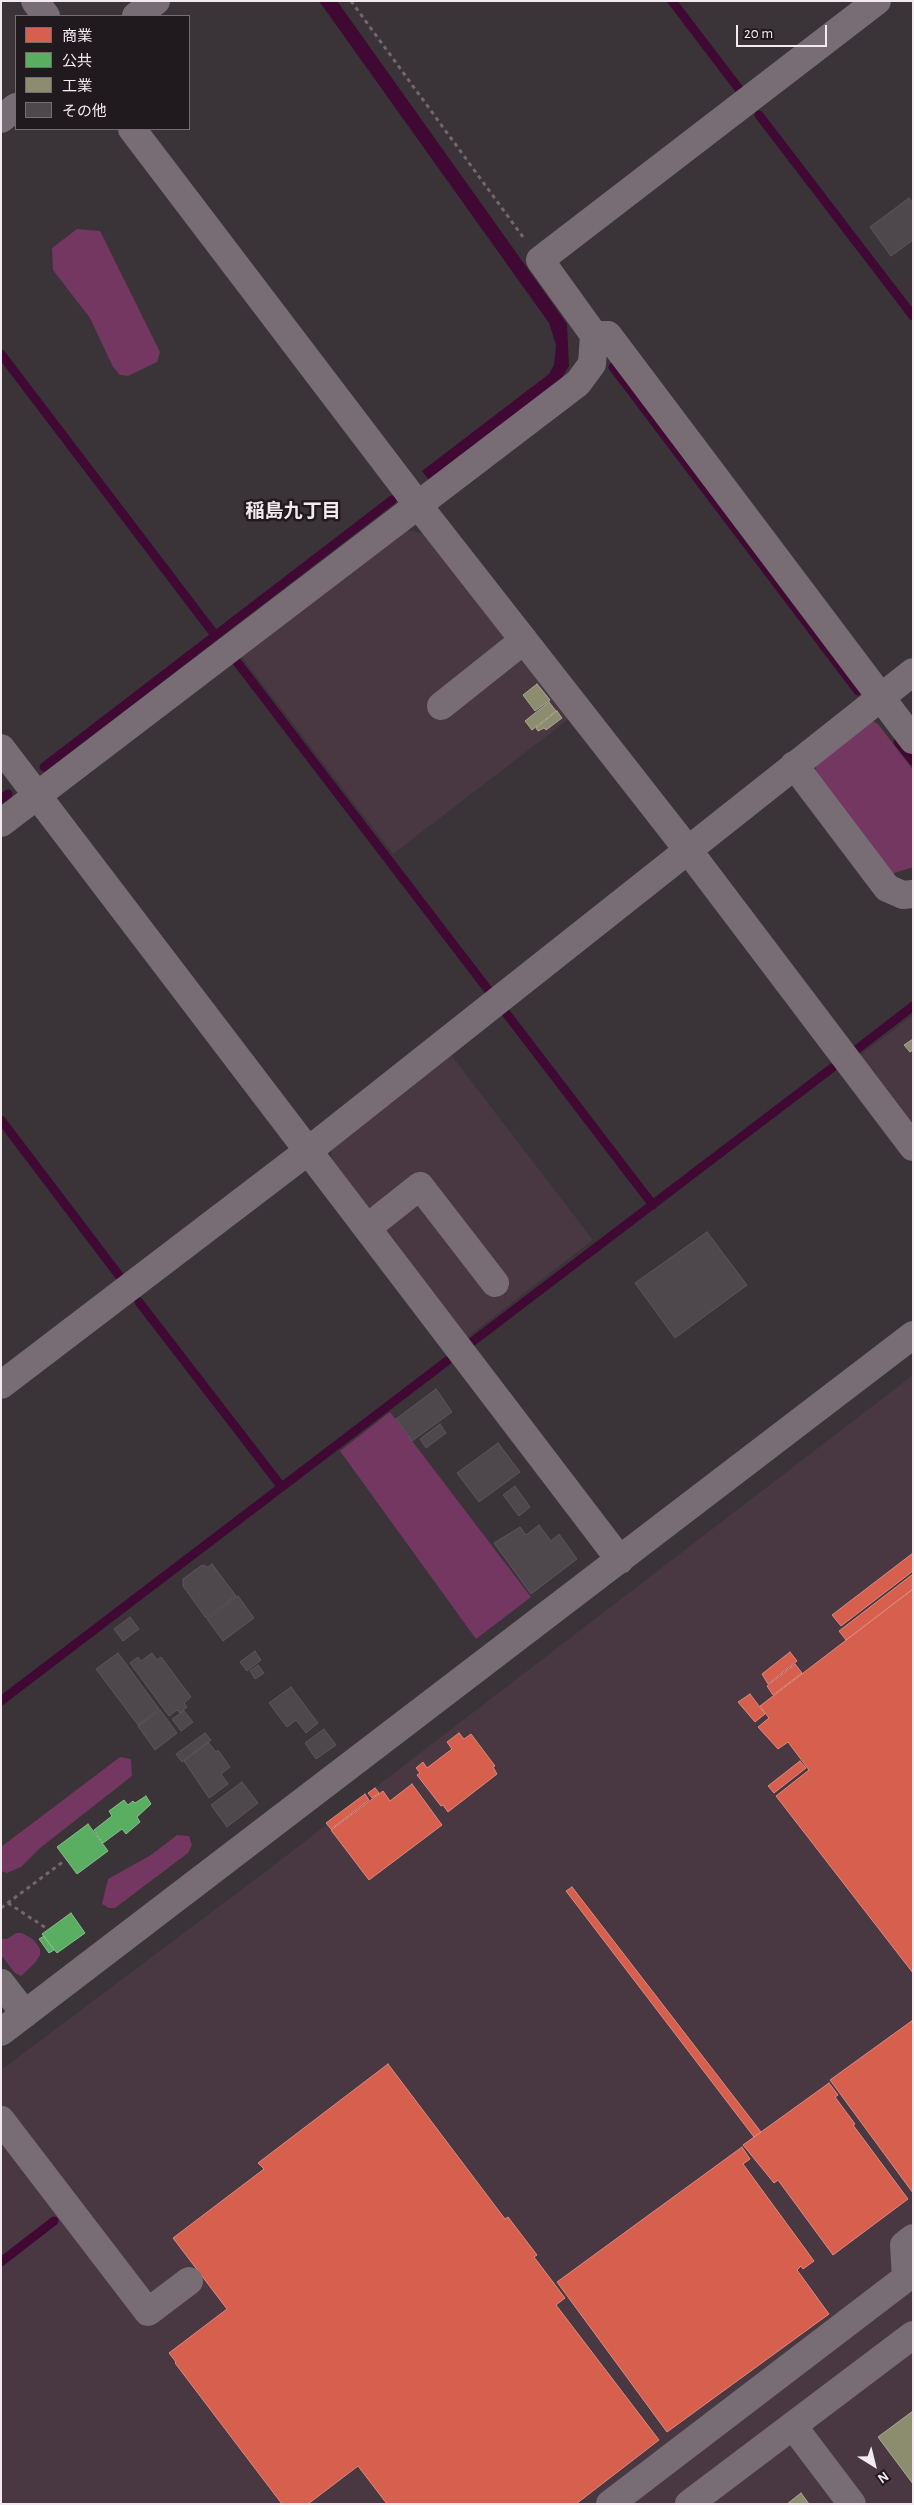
<!DOCTYPE html>
<meta charset="utf-8">
<style>
body{margin:0}
#map{position:relative;width:914px;height:2505px;overflow:hidden;background:#3a3338;font-family:"Alegreya Sans","Noto Sans JP",sans-serif}
canvas{display:block}
.frame{position:absolute;inset:0;border:2px solid #f3eaf0;pointer-events:none}
.legend{position:absolute;left:15px;top:15px;width:175px;height:115px;box-sizing:border-box;background:#201a1e;border:1px solid #746d72;margin:0;padding:6px 9px;list-style:none;font-size:15px;color:#f3eaf0}
.legend li{display:flex;align-items:center;gap:10px;height:25px}
.legend b{width:25px;border:1px solid #746d72}
.north{position:absolute;left:849px;top:2440px;width:50px;height:50px;-webkit-text-stroke:4px #201a1e;paint-order:stroke;rotate:144deg;font-size:14px;font-weight:700;line-height:20px;text-align:center;color:#f3eaf0}
.north::after{content:'';display:block;margin:auto;width:18px;height:22px;background:#f3eaf0;clip-path:polygon(50% 0,100% 100%,50% 72%,0 100%)}
.scale{position:absolute;left:736px;top:25px;width:91px;height:22px;box-sizing:border-box;border:2px solid #f3eaf0;border-top:0;padding-left:6px;font-size:15px;line-height:18px;white-space:nowrap;color:#f3eaf0;-webkit-text-stroke:4px #201a1e;paint-order:stroke}
</style>
<div id="map">
<canvas width="914" height="2505"></canvas>
<div class="frame"></div>
<ul class="legend">
<li><b style="height:14px;background:#d6604d"></b>商業</li>
<li><b style="height:14px;background:#5aae61"></b>公共</li>
<li><b style="height:14px;background:#8c8c6e"></b>工業</li>
<li><b style="height:14px;background:#4e484c"></b>その他</li>
</ul>
<div class="north">N</div>
<div class="scale">20 m</div>
</div>
<script>
const context = document.querySelector('canvas').getContext('2d');
context.lineJoin = 'round';
function paint(path, color) { context.fillStyle = color; context.fill(path, 'evenodd'); }
const shape = rows => new Path2D(rows.map(r => 'M' + r).join(''));
function trace(path, color, width, dash) { context.strokeStyle = color; context.lineWidth = width; context.lineCap = dash ? 'butt' : 'round'; context.setLineDash(dash || []); context.stroke(path); }
function drawText(font, color, halo, rows, align = 'center') {
  context.font = font + ' "Alegreya Sans","Noto Sans JP",sans-serif'; context.lineWidth = 5; context.setLineDash([]); context.textBaseline = 'middle'; context.strokeStyle = halo; context.fillStyle = color; for (const [text, x, y, turn = 0] of rows) {
    context.save(); context.translate(x, y); context.rotate((+turn || 0) * Math.PI / 180); context.textAlign = isNaN(turn) ? turn : align; if (halo) context.strokeText(text, 0, 0); context.fillText(text, 0, 0); context.restore();
  }
}
paint(shape([
 [406,530,426,534,569,719,393,854,240,655],
 [913,1015,913,1128,859,1056],
 [448,1051,593,1240,465,1339,333,1167,331,1153,333,1143],
 [913,1375,913,2504,1,2504,1,2070,261,1875]
]), '#493742');
paint(shape([
 [77,229,100,231,160,352,157,362,128,376,120,375,113,367,90,318,53,270,52,248],
 [867,717,878,724,913,770,913,867,885,876,814,780,817,755],
 [390,1412,531,1597,476,1639,340,1451],
 [120,1757,131,1759,132,1776,40,1848,21,1867,7,1873,1,1871,1,1847],
 [177,1835,189,1836,192,1845,188,1853,115,1908,109,1908,102,1904,108,1879,151,1855],
 [16,1933,22,1933,34,1940,40,1949,40,1955,35,1963,21,1976,15,1973,1,1955,1,1939,7,1939]
]), '#733762');
paint(shape([
 [319,1,337,1,567,324,569,366,561,379,429,480,422,471,549,374,554,365,556,345,549,323]
]), '#400933');
const shops = shape([
 [913,1553,913,1571,841,1626,832,1615,913,1553],
 [913,1574,913,1589,846,1640,839,1631,913,1574],
 [913,1589,913,1973,776,1796,809,1770,788,1742,778,1749,758,1727,769,1718,760,1706,913,1589],
 [790,1652,797,1661,768,1684,762,1674,790,1652],
 [795,1664,802,1673,773,1695,767,1686,795,1664],
 [750,1694,765,1714,755,1722,738,1702,750,1694],
 [459,1733,464,1739,471,1734,495,1766,493,1767,497,1774,448,1812,443,1805,441,1806,417,1775,420,1773,416,1768,423,1762,427,1768,452,1749,447,1742,459,1733],
 [800,1761,806,1768,774,1793,768,1786,800,1761],
 [412,1784,442,1825,369,1880,331,1830,383,1791,390,1801,412,1784],
 [375,1788,379,1793,372,1798,368,1793,375,1788],
 [365,1794,369,1800,331,1829,326,1823,365,1794],
 [572,1887,761,2132,754,2137,566,1891,572,1887],
 [913,2020,913,2193,830,2080,913,2020],
 [388,2064,505,2219,508,2217,537,2255,534,2257,565,2298,556,2305,659,2440,576,2504,387,2504,358,2466,308,2504,282,2504,175,2363,176,2362,169,2353,227,2309,173,2238,264,2169,258,2163,388,2064],
 [829,2083,838,2095,835,2097,855,2124,853,2125,908,2199,833,2255,778,2180,774,2183,743,2145,829,2083],
 [742,2147,750,2159,743,2164,814,2261,803,2269,801,2266,797,2270,829,2314,667,2432,557,2282,742,2147]
]);
paint(shops, '#d6604d');
trace(shops, '#df897e', 1);
const public = shape([
 [146,1796,151,1804,137,1817,140,1822,126,1834,122,1829,103,1843,94,1830,112,1816,109,1811,124,1800,128,1805,133,1801,135,1803,146,1796],
 [88,1824,108,1851,77,1874,57,1847,88,1824],
 [71,1913,85,1933,57,1953,42,1934,71,1913],
 [44,1936,54,1950,49,1953,39,1939,44,1936]
]);
paint(public, '#5aae61');
trace(public, '#88c08c', 1);
const industry = shape([
 [537,684,550,700,535,711,523,695,537,684],
 [549,702,556,711,532,730,525,721,549,702],
 [557,711,562,718,546,730,544,728,538,731,536,728,557,711],
 [913,1039,913,1050,910,1052,904,1045,913,1039],
 [913,2411,913,2484,878,2437,913,2411],
 [801,2493,809,2504,787,2504,801,2493]
]);
paint(industry, '#8c8c6e');
trace(industry, '#aba895', 1);
trace(shape([
 [672,1,739,89],
 [759,115,913,316],
 [1,354,215,635],
 [613,367,858,691],
 [237,662,489,991],
 [898,742,913,761],
 [44,767,392,500],
 [1,799,8,794],
 [506,1013,653,1205],
 [856,1050,913,1006],
 [1,1120,121,1278],
 [139,1302,281,1486],
 [472,1342,832,1068],
 [1,1701,447,1361],
 [1,2262,54,2221]
]), '#400933', 9);
const building = shape([
 [909,198,913,203,913,240,891,256,870,227,909,198],
 [707,1232,747,1285,675,1338,635,1283,707,1232],
 [436,1389,452,1412,412,1441,396,1419,436,1389],
 [440,1424,446,1433,426,1448,420,1439,440,1424],
 [498,1443,520,1472,479,1502,457,1473,498,1443],
 [515,1486,530,1507,519,1516,503,1495,515,1486],
 [539,1525,551,1541,559,1534,577,1559,531,1594,494,1543,520,1527,526,1535,539,1525],
 [212,1564,236,1596,206,1618,183,1586,183,1579,202,1565,208,1567,212,1564],
 [238,1596,254,1618,223,1641,207,1619,238,1596],
 [130,1617,139,1629,123,1641,114,1629,130,1617],
 [255,1651,261,1660,247,1671,240,1662,255,1651],
 [118,1653,159,1709,138,1725,96,1669,118,1653],
 [152,1653,157,1660,161,1657,191,1697,184,1703,187,1707,180,1713,177,1710,169,1716,130,1663,138,1657,141,1661,152,1653],
 [258,1665,264,1673,255,1679,250,1671,258,1665],
 [291,1687,318,1723,306,1733,296,1720,287,1727,269,1703,291,1687],
 [160,1710,177,1733,155,1750,138,1726,160,1710],
 [184,1711,193,1722,181,1731,172,1719,184,1711],
 [324,1729,336,1745,316,1759,305,1743,324,1729],
 [205,1733,211,1740,182,1762,176,1754,205,1733],
 [208,1742,216,1752,218,1750,230,1767,221,1774,228,1784,209,1798,184,1761,208,1742],
 [242,1782,258,1803,227,1827,211,1805,242,1782]
]);
paint(building, '#4e484c');
trace(building, '#5c565a', 1);
trace(shape([
 [351,1,523,237],
 [8,1903,46,1928],
 [1,1908,64,1861]
]), '#70686e', 3, [4, 4]);
trace(shape([
 [35,1,46,16],
 [136,16,156,1],
 [1,119,16,107],
 [132,129,418,505,688,850,913,1147],
 [594,335,608,335,913,740],
 [441,706,524,640],
 [1,748,620,1560],
 [794,765,887,888,903,895,913,894],
 [1,823,578,383,592,364,594,335,540,260,877,1],
 [367,1228,420,1186,495,1283],
 [1,1385,308,1151,913,672],
 [1,1983,25,2014],
 [1,2032,913,1335],
 [1,2120,148,2312,189,2281],
 [793,2426,852,2504],
 [610,2504,906,2278,904,2245,913,2238],
 [689,2504,913,2335]
]), '#786d74', 28);
drawText('bold 19px', '#f3eaf0', '#201a1e', [
 ["稲島九丁目",293,511]
]);
</script>
